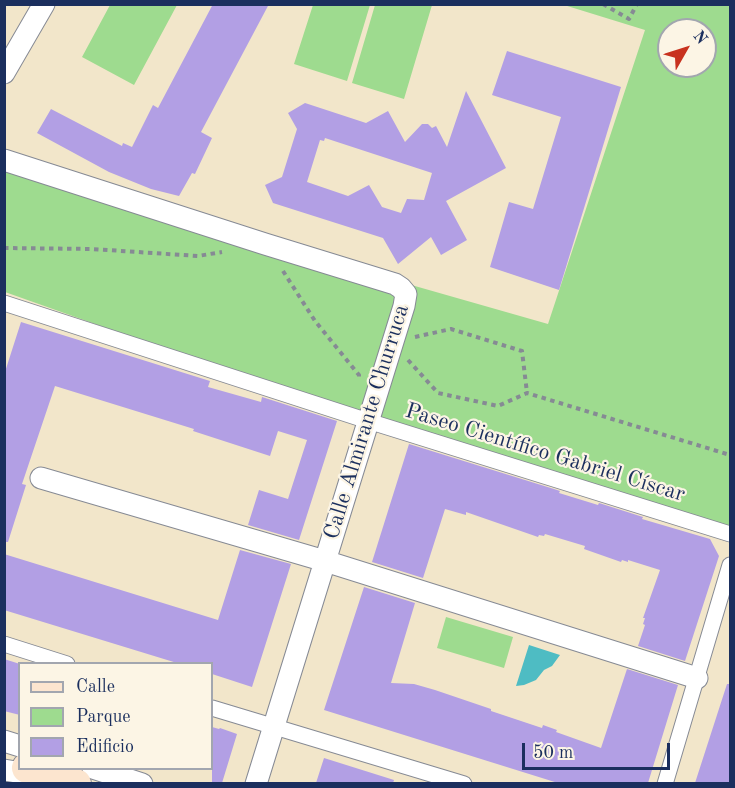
<!DOCTYPE html>
<meta charset="utf-8">
<style>
body{margin:0}
#map{position:relative;width:735px;height:788px;overflow:hidden;background:#f2e6ca;font-family:"Old Standard TT",serif}
canvas{display:block}
.frame{position:absolute;inset:0;border:6px solid #1b2f5e;pointer-events:none}
.legend{position:absolute;left:18px;top:662px;width:195px;height:108px;box-sizing:border-box;background:#fcf5e5;border:2px solid #a2a6af;margin:0;padding:8px 10px;list-style:none;font-size:18px;color:#1b2f5e}
.legend li{display:flex;align-items:center;gap:12px;height:30px}
.legend b{width:30px;border:2px solid #a2a6af}
.north{position:absolute;left:657px;top:18px;width:60px;height:60px;box-sizing:border-box;background:#fcf5e5;border:2px solid #a2a6af;border-radius:50%;rotate:51deg;font-size:16px;font-weight:700;line-height:24px;text-align:center;color:#1b2f5e}
.north::after{content:'';display:block;margin:auto;width:21px;height:27px;background:#c8321e;clip-path:polygon(50% 0,100% 100%,50% 72%,0 100%)}
.scale{position:absolute;left:522px;top:743px;width:148px;height:27px;box-sizing:border-box;border:3px solid #1b2f5e;border-top:0;padding-left:8px;font-size:18px;line-height:21px;white-space:nowrap;color:#1b2f5e;-webkit-text-stroke:4px #fcf5e5;paint-order:stroke}
</style>
<div id="map">
<canvas width="735" height="788"></canvas>
<div class="frame"></div>
<ul class="legend">
<li><b style="height:8px;background:#fce5cf"></b>Calle</li>
<li><b style="height:16px;background:#9edb8f"></b>Parque</li>
<li><b style="height:16px;background:#b29fe4"></b>Edificio</li>
</ul>
<div class="north">N</div>
<div class="scale">50 m</div>
</div>
<script>
const context = document.querySelector('canvas').getContext('2d');
context.lineJoin = 'round';
function paint(path, color) { context.fillStyle = color; context.fill(path, 'evenodd'); }
const shape = rows => new Path2D(rows.map(r => 'M' + r).join(''));
function trace(path, color, width, dash) { context.strokeStyle = color; context.lineWidth = width; context.lineCap = dash ? 'butt' : 'round'; context.setLineDash(dash || []); context.stroke(path); }
function drawText(font, color, halo, rows, align = 'center') {
  context.font = font + ' "Old Standard TT",serif'; context.lineWidth = 4.5; context.setLineDash([]); context.textBaseline = 'middle'; context.strokeStyle = halo; context.fillStyle = color; for (const [text, x, y, turn = 0] of rows) {
    context.save(); context.translate(x, y); context.rotate((+turn || 0) * Math.PI / 180); context.textAlign = isNaN(turn) ? turn : align; if (halo) context.strokeText(text, 0, 0); context.fillText(text, 0, 0); context.restore();
  }
}
paint(shape([
 [110,5,177,5,134,85,82,57],
 [313,5,370,5,347,81,294,64],
 [375,5,432,5,404,99,352,83],
 [564,5,730,5,730,534,368,421,5,292,5,169,548,324,645,30],
 [669,30,705,30,705,66,669,66],
 [446,617,513,637,504,668,437,648]
]), '#9edb8f');
paint(shape([
 [529,645,560,655,552,666,544,670,536,680,524,685,516,686]
]), '#4ebcc3');
paint(shape([
 [213,4,269,4,201,132,212,138,195,174,192,173,179,196,151,189,109,172,37,133,51,109,122,146,123,143,132,147,153,105,158,108],
 [507,51,621,87,559,290,490,267,509,202,533,209,561,117,492,95],
 [466,91,506,168,446,201,467,240,441,255,431,237,398,264,383,238,273,203,265,185,282,177,297,129,288,113,305,103,366,123,388,111,405,142,422,124,428,124,432,128,436,126,447,147],
 [325,138,432,173,424,200,407,199,401,213,382,207,369,185,348,196,307,182,320,140,324,141],
 [21,322,210,381,208,387,261,402,262,397,337,421,299,540,248,525,259,490,288,499,307,440,278,431,270,456,193,431,194,429,55,386,22,484,26,485,8,542,4,542,4,375],
 [409,444,554,489,560,491,559,493,598,505,599,503,643,517,642,519,710,539,719,556,685,661,638,646,645,625,643,624,645,618,643,618,660,570,628,560,628,562,622,560,621,562,584,549,585,546,545,534,544,536,539,535,538,537,466,512,466,515,445,509,423,578,372,562],
 [240,550,291,564,252,687,212,674,212,663,177,663,4,610,4,554,218,620],
 [364,587,415,603,391,683,414,684,435,690,491,709,491,711,542,728,543,725,557,730,556,732,601,748,627,669,678,685,648,783,558,783,324,710],
 [4,659,20,664,20,715,4,711],
 [727,684,730,684,730,783,695,783],
 [212,727,219,729,220,728,237,734,222,783,212,783],
 [324,758,394,780,393,783,316,783]
]), '#b29fe4');
const pedestrian = shape([
 [4,303,368,421,730,534],
 [4,644,67,664],
 [212,708,464,784],
 [665,784,730,565]
]);
const minor = shape([
 [4,73,44,4],
 [4,160,265,244,395,284,401,288,406,294,404,306,256,784],
 [41,478,325,561,697,678],
 [4,741,20,746],
 [93,768,142,784],
 [4,770,40,776]
]);
const secondary = shape([
 [27,768,76,784]
]);
trace(pedestrian, '#868a94', 17);
trace(minor, '#868a94', 23);
trace(secondary, '#868a94', 32);
trace(shape([
 [603,4,629,19,637,4],
 [4,248,92,249,198,256,222,252],
 [283,271,315,321,359,375,359,379],
 [415,337,451,329,522,351,527,393],
 [408,360,438,393,498,406,527,393,730,455]
]), '#868a94', 4, [4.5, 4.5]);
trace(pedestrian, '#fff', 15);
trace(minor, '#fff', 21);
trace(secondary, '#fce5cf', 30);
drawText('22px', '#1b2f5e', '#fcf5e5', [
 ["Calle Almirante Churruca",367,422,-73],
 ["Paseo Científico Gabriel Císcar",545,453,17]
]);
</script>
